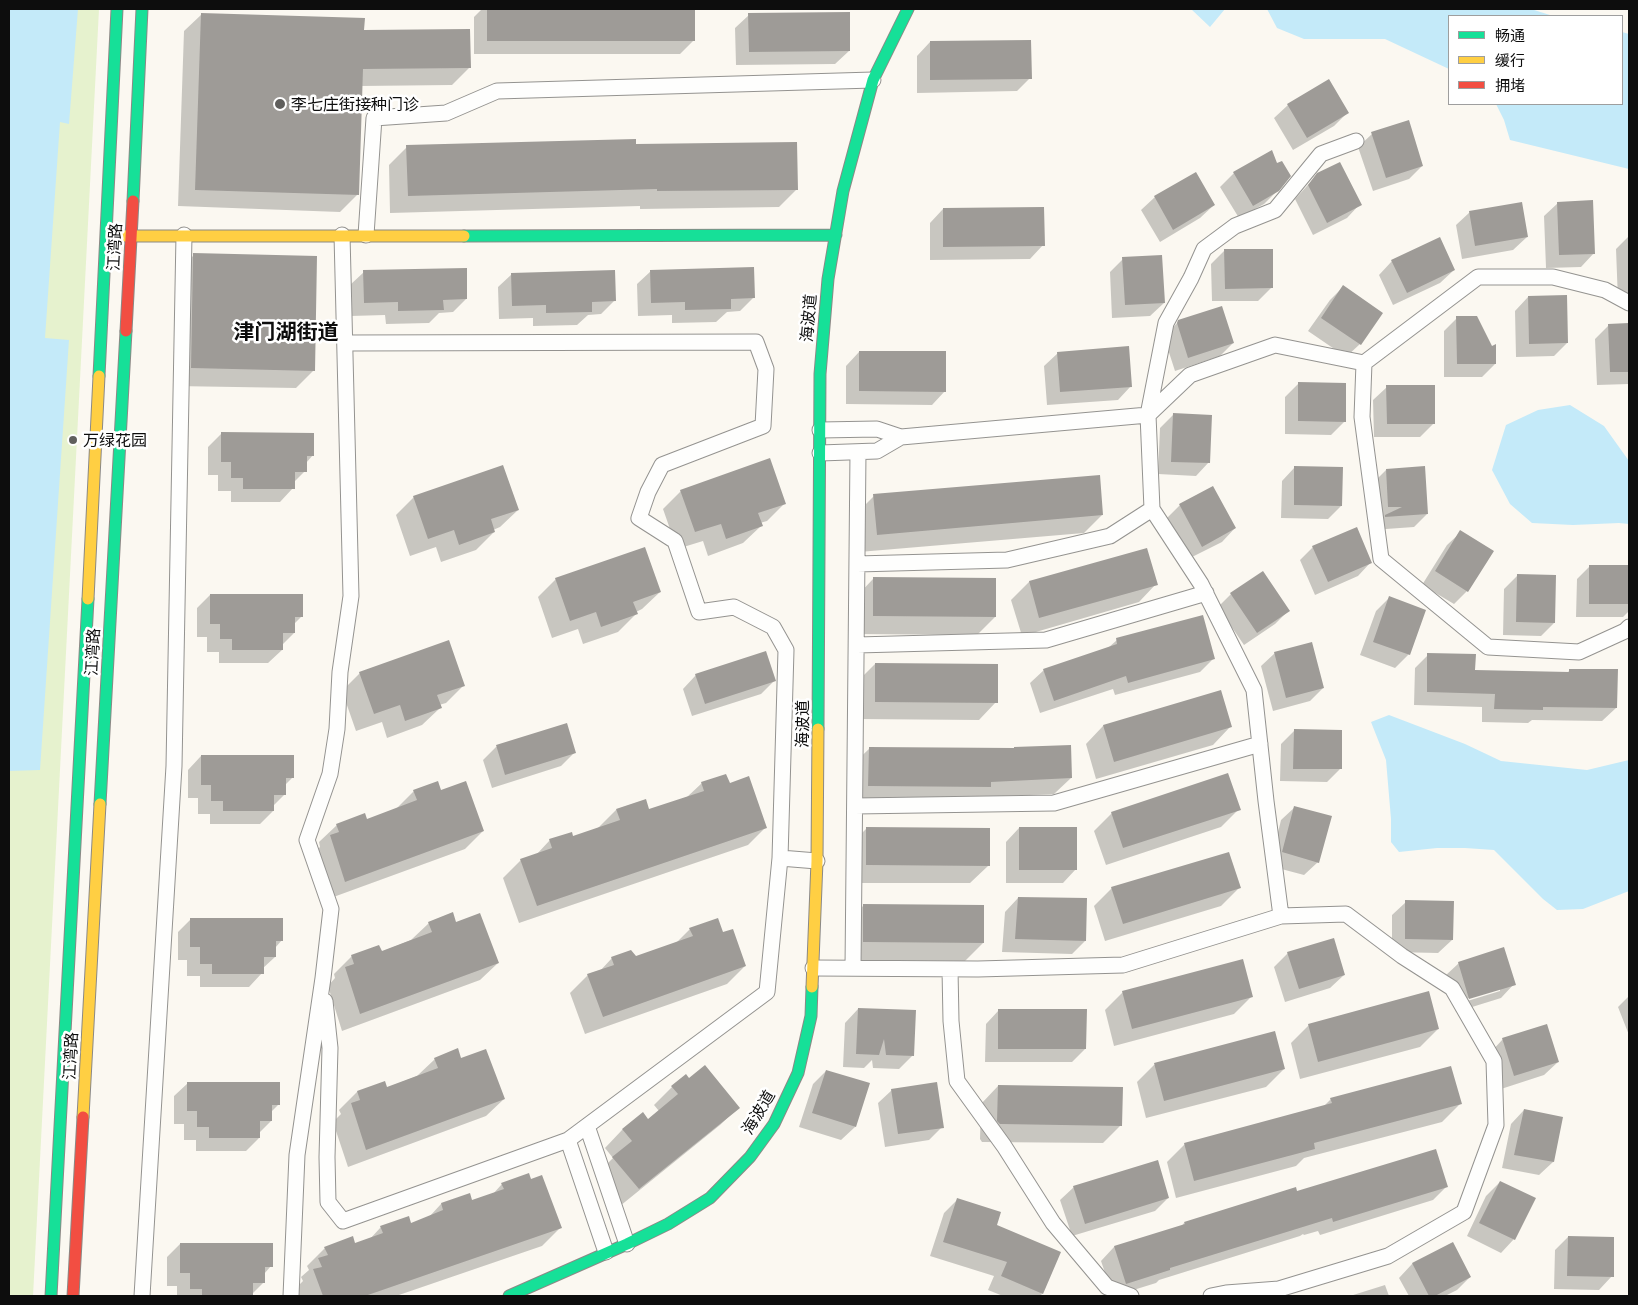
<!DOCTYPE html>
<meta charset="utf-8">
<style>
body{margin:0}
#map{position:relative;width:1638px;height:1305px;overflow:hidden;background:#fbf8f1;font-family:Georgia,"Noto Sans SC",serif}
canvas{display:block}
.frame{position:absolute;inset:0;border:10px solid #0d0d0d;pointer-events:none}
.legend{position:absolute;left:1448px;top:15px;width:175px;height:90px;box-sizing:border-box;background:#fff;border:1px solid #9e9e9e;margin:0;padding:6px 9px;list-style:none;font-size:15px;color:#0d0d0d}
.legend li{display:flex;align-items:center;gap:10px;height:25px}
.legend b{width:25px;border:1px solid #9e9e9e}
</style>
<div id="map">
<canvas width="1638" height="1305"></canvas>
<div class="frame"></div>
<ul class="legend">
<li><b style="height:6px;background:#16e098"></b>畅通</li>
<li><b style="height:6px;background:#ffcf43"></b>缓行</li>
<li><b style="height:6px;background:#f24e42"></b>拥堵</li>
</ul>
</div>
<script>
const context = document.querySelector('canvas').getContext('2d');
context.lineJoin = 'round';
function paint(path, color) { context.fillStyle = color; context.fill(path, 'evenodd'); }
const shape = rows => new Path2D(rows.map(r => 'M' + r).join(''));
function trace(path, color, width, dash) { context.strokeStyle = color; context.lineWidth = width; context.lineCap = dash ? 'butt' : 'round'; context.setLineDash(dash || []); context.stroke(path); }
function drawText(font, color, halo, rows, align = 'center') {
  context.font = font + ' Georgia,"Noto Sans SC",serif'; context.lineWidth = 5; context.setLineDash([]); context.textBaseline = 'middle'; context.strokeStyle = halo; context.fillStyle = color; for (const [text, x, y, turn = 0] of rows) {
    context.save(); context.translate(x, y); context.rotate((+turn || 0) * Math.PI / 180); context.textAlign = isNaN(turn) ? turn : align; if (halo) context.strokeText(text, 0, 0); context.fillText(text, 0, 0); context.restore();
  }
}
paint(shape([
 [9,9,99,9,33,1296,9,1296]
]), '#e6f2ce');
paint(shape([
 [9,9,78,9,69,124,60,122,45,338,69,340,40,770,9,771],
 [1191,9,1225,9,1210,27],
 [1267,9,1531,9,1553,16,1449,16,1449,69,1385,39,1304,39,1277,28],
 [1622,32,1629,34,1629,169,1510,140,1504,120,1496,104,1622,104],
 [1570,405,1604,426,1629,461,1629,524,1619,523,1573,525,1532,523,1510,504,1492,470,1506,425,1538,410],
 [1389,715,1465,744,1501,761,1587,770,1629,760,1629,891,1583,909,1557,910,1543,899,1494,850,1465,848,1437,848,1399,852,1391,842,1391,819,1386,760,1371,722]
]), '#c4eaf9');
paint(shape([
 [482,9,694,9,694,40,680,54,474,54,474,17],
 [202,14,363,31,470,67,452,85,361,86,357,195,340,212,178,206,184,31],
 [749,15,849,51,835,64,736,65,735,28],
 [930,42,1030,78,1017,91,917,93,917,56],
 [1288,105,1347,113,1334,126,1293,150,1274,118],
 [1372,134,1422,166,1409,179,1373,191,1358,147],
 [635,145,797,189,779,207,640,209,640,206,390,213,389,165,407,147],
 [1271,151,1277,164,1278,190,1264,204,1239,218,1220,187,1234,173],
 [1318,174,1360,204,1347,218,1313,235,1295,199],
 [1155,197,1214,205,1200,218,1160,242,1141,210],
 [1558,203,1594,253,1581,267,1546,268,1544,216],
 [943,209,1043,245,1030,259,930,260,930,223],
 [1470,212,1527,237,1513,250,1462,259,1456,225],
 [1629,236,1629,301,1618,301,1616,249],
 [1224,251,1272,287,1258,301,1212,301,1211,264],
 [194,255,314,370,296,388,174,386,176,273],
 [1123,259,1164,303,1150,316,1112,318,1110,272],
 [1392,261,1454,270,1440,283,1393,305,1379,275],
 [651,271,753,298,740,311,727,312,716,322,672,323,672,315,638,316,637,284],
 [364,272,466,299,453,312,439,313,429,323,386,324,385,315,351,316,350,285],
 [512,274,614,301,601,314,588,315,577,325,533,326,533,318,499,319,498,287],
 [1343,287,1381,313,1360,344,1346,357,1308,331,1330,300],
 [1528,297,1567,343,1554,356,1516,357,1515,311],
 [1457,318,1495,364,1482,377,1444,377,1444,331],
 [1179,321,1233,343,1220,356,1175,371,1164,337],
 [1609,325,1629,325,1629,384,1597,385,1595,339],
 [859,352,945,391,932,405,846,404,846,366],
 [1058,353,1131,386,1118,400,1047,405,1044,366],
 [1299,383,1345,421,1331,435,1285,434,1285,397],
 [1387,387,1434,423,1420,437,1374,437,1373,400],
 [1174,414,1209,462,1196,476,1158,474,1160,428],
 [222,433,313,455,306,463,305,471,293,483,293,488,280,502,231,502,231,491,218,491,218,475,208,475,208,447],
 [1295,467,1341,506,1328,519,1281,518,1282,481],
 [1386,470,1427,514,1414,527,1372,530,1373,483],
 [1213,488,1235,528,1222,542,1188,559,1166,519,1180,505],
 [681,491,785,503,767,521,760,523,761,526,743,543,708,556,703,541,677,549,663,509],
 [874,496,1102,515,1084,533,859,552,856,514],
 [414,497,518,510,500,527,493,530,494,532,476,550,441,562,436,547,410,556,396,515],
 [1461,532,1467,591,1454,604,1422,585,1447,545],
 [1313,547,1371,562,1358,576,1315,595,1300,560],
 [1590,566,1629,567,1629,611,1623,617,1576,617,1577,579],
 [1517,576,1554,623,1541,636,1503,635,1504,589],
 [556,579,660,592,642,609,636,612,636,614,618,632,583,644,578,629,552,638,538,597],
 [873,579,995,617,977,635,855,634,856,597],
 [1029,582,1156,584,1139,602,1022,636,1011,600],
 [1231,594,1288,611,1275,624,1244,645,1218,607],
 [210,595,301,617,294,624,294,633,282,645,282,650,268,663,219,663,219,652,207,652,207,637,197,637,197,608],
 [1389,598,1409,654,1395,668,1360,655,1376,611],
 [1117,640,1214,658,1200,672,1115,695,1113,689,1040,713,1030,683,1044,670,1108,648],
 [1275,653,1323,688,1310,701,1273,711,1261,666],
 [1428,655,1474,671,1567,673,1570,670,1616,708,1602,721,1532,720,1528,723,1482,722,1482,707,1414,705,1415,668],
 [875,664,996,702,979,720,857,719,857,682],
 [360,673,464,685,446,703,439,705,440,708,422,725,387,738,382,722,356,731,342,691],
 [696,675,774,681,761,694,692,716,683,689],
 [566,724,575,752,561,766,492,788,483,760,496,747],
 [1103,726,1230,727,1213,745,1096,779,1086,744],
 [1294,731,1340,769,1327,782,1280,781,1281,744],
 [869,749,1071,778,1054,794,852,802,852,765],
 [201,756,292,778,285,785,285,794,273,806,273,811,260,824,210,824,210,814,198,814,198,798,188,798,188,770],
 [702,783,729,784,766,827,748,845,519,923,503,878,521,860,536,855,550,840,572,838,598,828,616,810,648,811,687,797],
 [414,791,440,792,483,831,465,849,328,899,313,854,320,847,319,842,337,825,366,821,396,809],
 [1295,807,1318,862,1304,875,1270,866,1281,820],
 [1239,809,1221,827,1106,865,1094,831,1112,813],
 [867,828,988,866,970,883,849,883,849,846],
 [1019,828,1076,869,1063,883,1006,883,1006,842],
 [1112,888,1239,888,1221,906,1105,941,1094,906],
 [1018,898,1085,941,1072,954,1002,952,1005,912],
 [1406,902,1452,940,1438,953,1392,952,1392,915],
 [864,905,983,943,965,961,845,960,846,923],
 [191,919,282,940,275,948,275,957,262,969,262,973,249,987,200,987,200,976,187,976,187,960,178,960,178,932],
 [429,923,455,923,498,963,480,980,342,1031,328,986,335,978,334,974,352,956,381,952,411,940],
 [690,929,722,934,745,966,727,984,585,1034,570,993,588,975,599,972,612,958,635,958,675,944],
 [1288,953,1344,975,1330,988,1285,1002,1274,967],
 [1459,963,1514,984,1501,998,1456,1012,1445,976],
 [1500,988,1500,991,1464,1002,1463,1000],
 [1123,992,1252,996,1234,1014,1114,1046,1105,1010],
 [1629,996,1629,1035,1618,1007],
 [858,1009,913,1055,899,1069,873,1068,872,1060,864,1068,843,1067,845,1023],
 [999,1010,1085,1049,1072,1062,985,1062,986,1024],
 [1309,1025,1438,1029,1420,1047,1300,1079,1291,1043],
 [1274,1033,1284,1069,1266,1087,1146,1118,1137,1082,1154,1065],
 [1503,1039,1558,1062,1544,1075,1501,1089,1490,1053],
 [435,1059,461,1059,504,1099,486,1116,348,1167,333,1122,341,1114,339,1110,357,1092,384,1083,387,1088,417,1076],
 [826,1071,855,1127,841,1140,799,1127,813,1084],
 [689,1080,738,1108,720,1125,620,1206,595,1176,613,1158,605,1148,622,1130,642,1114,648,1120,659,1111,654,1105,672,1087],
 [188,1083,278,1105,271,1112,271,1121,259,1133,259,1138,246,1151,196,1151,196,1140,184,1140,184,1124,174,1124,174,1096],
 [998,1086,1121,1125,1103,1143,982,1142,980,1139,981,1104],
 [892,1090,942,1127,929,1140,885,1147,878,1103],
 [1331,1099,1460,1104,1442,1122,1304,1158,1296,1166,1176,1198,1167,1162,1185,1144,1323,1107],
 [1524,1110,1562,1118,1553,1162,1539,1175,1502,1168,1511,1124],
 [530,1181,560,1228,542,1246,396,1296,299,1296,296,1288,303,1281,301,1277,309,1270,307,1266,325,1248,355,1245,369,1240,381,1227,411,1224,429,1217,441,1204,469,1195,472,1201,492,1195,502,1184],
 [1500,1182,1514,1239,1501,1253,1467,1236,1486,1196],
 [1074,1187,1168,1198,1155,1211,1072,1236,1060,1200],
 [1446,1187,1433,1200,1320,1235,1318,1231,1304,1235,1303,1234,1300,1236,1159,1280,1156,1283,1114,1296,1113,1296,1101,1261,1114,1247,1181,1227,1184,1223,1295,1189,1297,1193],
 [957,1200,995,1226,1042,1294,1040,1296,1003,1296,988,1290,994,1276,930,1256,944,1213],
 [1568,1237,1612,1276,1599,1290,1554,1289,1555,1250],
 [1452,1243,1470,1277,1457,1290,1445,1296,1409,1296,1399,1278,1412,1264],
 [180,1244,271,1266,264,1274,264,1282,252,1294,252,1296,177,1296,177,1286,167,1286,167,1257],
 [1385,1285,1389,1296,1350,1296]
]), '#0003');
paint(shape([
 [487,9,695,9,695,41,487,41],
 [850,12,850,51,749,52,748,13],
 [201,13,365,18,364,30,470,29,471,68,363,69,359,195,195,190],
 [1031,40,1032,79,930,80,930,41],
 [1329,79,1349,113,1307,138,1287,104],
 [1409,120,1423,166,1386,178,1371,132],
 [636,139,636,144,797,142,798,190,657,191,657,189,408,196,406,145],
 [1272,150,1277,163,1282,161,1291,176,1279,191,1253,206,1233,172],
 [1340,162,1362,205,1327,223,1308,185,1317,173],
 [1196,172,1215,205,1173,230,1154,196],
 [1593,200,1595,254,1559,255,1557,202],
 [1522,202,1528,237,1475,246,1469,211],
 [1044,207,1045,246,943,247,943,208],
 [1440,237,1455,270,1407,293,1391,260],
 [1224,249,1273,249,1273,288,1225,289],
 [193,253,317,256,315,371,191,368],
 [1162,255,1165,303,1125,305,1122,257],
 [754,267,755,298,731,299,731,309,685,310,685,302,651,303,650,270],
 [467,268,467,299,443,300,444,310,398,311,398,302,364,303,363,270],
 [615,270,616,301,592,302,592,312,546,313,546,305,512,306,511,273],
 [1343,285,1383,313,1361,345,1321,318],
 [1567,295,1568,343,1529,344,1528,296],
 [1222,306,1234,343,1188,358,1177,323,1178,320],
 [1456,316,1477,316,1492,346,1496,344,1496,364,1457,364],
 [1629,323,1629,372,1610,372,1608,324],
 [1129,346,1132,387,1060,392,1057,352],
 [859,351,946,351,946,392,859,391],
 [1298,382,1346,383,1346,422,1298,421],
 [1386,385,1435,385,1435,424,1387,424],
 [1173,413,1212,415,1210,463,1171,462],
 [221,432,314,433,314,456,307,456,307,472,295,472,295,489,243,489,243,478,231,478,231,462,221,462],
 [770,458,786,504,758,513,763,526,726,539,721,524,695,532,680,490],
 [503,465,519,510,491,519,495,532,459,545,454,530,428,539,413,496],
 [1294,466,1343,467,1342,506,1294,505],
 [1425,466,1428,514,1385,517,1385,515,1402,507,1388,507,1386,469],
 [1100,475,1103,515,877,535,873,494],
 [1213,486,1236,528,1202,547,1179,504],
 [1357,527,1372,563,1328,582,1312,546],
 [1460,530,1494,551,1468,592,1435,571],
 [645,547,661,592,633,602,638,614,601,627,596,612,570,621,555,578],
 [1147,548,1158,585,1039,618,1029,581],
 [1589,565,1629,565,1629,604,1589,604],
 [1263,571,1290,611,1257,633,1230,593],
 [1517,574,1556,575,1555,623,1516,622],
 [873,577,996,578,996,617,873,616],
 [210,594,303,594,303,617,295,617,295,633,283,633,283,650,232,650,232,639,220,639,220,624,210,624],
 [1389,596,1426,610,1410,655,1373,642],
 [1203,615,1215,659,1128,683,1126,676,1054,701,1043,669,1117,644,1116,638],
 [449,640,465,686,437,695,442,708,405,721,400,705,374,714,359,672],
 [1312,642,1324,688,1286,698,1274,652],
 [766,651,776,681,705,704,695,674],
 [1427,653,1476,654,1475,670,1569,672,1569,669,1618,669,1617,708,1543,707,1543,710,1494,709,1495,694,1427,692],
 [875,663,998,664,998,703,875,702],
 [1221,690,1232,727,1114,762,1103,725],
 [567,723,576,753,505,775,496,745],
 [1294,729,1342,730,1342,769,1293,769],
 [1071,745,1072,778,991,782,991,787,868,786,869,747,1014,748,1014,747],
 [201,755,294,755,294,778,286,778,286,795,274,795,274,811,223,811,223,801,211,801,211,785,201,785],
 [1228,773,1241,810,1123,848,1111,812],
 [726,774,730,783,749,776,767,828,537,906,520,859,552,848,549,839,572,832,573,836,620,820,616,809,646,799,649,809,704,791,701,782],
 [438,781,441,790,466,781,484,831,345,882,330,835,339,832,336,824,365,813,367,819,417,800,413,790],
 [1294,806,1332,816,1319,863,1282,852],
 [866,827,990,828,990,866,866,865],
 [1019,827,1077,827,1077,870,1019,870],
 [1229,852,1241,888,1123,924,1111,887],
 [1018,897,1087,898,1086,941,1015,939],
 [1405,900,1454,901,1453,940,1405,939],
 [863,904,984,905,984,943,863,942],
 [453,912,456,922,480,913,499,963,360,1014,345,967,354,964,351,955,379,945,382,951,432,932,428,922],
 [190,918,283,918,283,941,276,941,276,957,264,957,264,974,212,974,212,964,200,964,200,947,190,947],
 [718,918,723,932,733,929,746,966,603,1017,587,974,614,965,611,957,631,950,636,956,693,936,689,928],
 [1334,938,1345,975,1299,989,1287,952],
 [1504,947,1516,985,1469,999,1458,962],
 [1243,959,1253,997,1132,1029,1122,991],
 [1429,991,1439,1029,1318,1062,1308,1024],
 [858,1008,916,1010,914,1056,886,1055,884,1039,879,1055,856,1054],
 [998,1009,1087,1009,1086,1049,998,1049],
 [1547,1024,1559,1062,1514,1076,1502,1038],
 [1275,1031,1285,1069,1164,1101,1154,1063],
 [458,1048,461,1058,486,1049,505,1099,366,1150,351,1103,360,1100,357,1091,385,1081,387,1087,438,1068,434,1058],
 [705,1065,740,1108,639,1189,612,1157,632,1141,622,1129,643,1112,648,1119,678,1094,671,1086,686,1074,689,1078],
 [1451,1066,1462,1104,1314,1143,1315,1149,1194,1181,1184,1143,1332,1103,1330,1098],
 [826,1070,870,1083,856,1127,812,1113],
 [187,1082,280,1082,280,1105,272,1105,272,1121,260,1121,260,1138,209,1138,209,1127,197,1127,197,1111,187,1111],
 [937,1082,944,1128,898,1134,891,1089],
 [998,1085,1123,1087,1122,1126,1000,1124,997,1121],
 [1524,1109,1563,1117,1554,1162,1514,1155],
 [1436,1149,1448,1187,1333,1222,1332,1218,1170,1268,1170,1270,1126,1284,1114,1246,1185,1224,1184,1222,1296,1187,1297,1191],
 [1158,1160,1169,1198,1085,1224,1073,1186],
 [529,1173,531,1179,542,1175,562,1228,365,1296,323,1296,313,1269,322,1267,318,1258,328,1255,324,1247,353,1236,355,1243,383,1233,380,1226,409,1216,411,1223,443,1210,441,1203,470,1193,472,1200,504,1189,501,1183],
 [1500,1181,1536,1198,1515,1240,1479,1223],
 [957,1198,1001,1212,997,1225,1061,1252,1043,1294,1001,1276,1007,1262,943,1242],
 [1568,1236,1614,1237,1614,1277,1567,1276],
 [1453,1242,1471,1277,1435,1296,1429,1296,1412,1263],
 [180,1243,273,1243,273,1267,265,1267,265,1283,253,1283,253,1296,202,1296,202,1289,190,1289,190,1273,180,1273]
]), '#9e9b97');
const street = shape([
 [366,235,374,118,446,113,497,91,873,80],
 [1629,303,1605,290,1553,277,1478,277,1364,363,1362,417,1381,559,1488,647,1579,652,1625,631,1629,627],
 [345,343,756,342,766,369,763,426,662,465,648,492,639,518,675,541,699,612,734,607,773,627,786,650,780,858],
 [1148,415,1166,323,1191,278,1204,249,1235,226,1275,210,1321,154,1356,141],
 [1148,415,1190,375,1275,345,1364,363],
 [820,430,877,429,901,437,1148,415,1152,509,1201,584,1254,690,1266,801,1281,916],
 [820,453,877,451,901,437],
 [857,564,1007,560,1110,536,1152,509],
 [857,645,1046,640,1206,593],
 [855,806,1054,803,1260,744],
 [813,968,978,969,1123,965,1281,916,1346,914,1402,956,1452,988,1494,1061,1496,1125,1464,1212,1388,1256,1279,1289,1226,1293,1211,1296],
 [853,968,858,452],
 [950,969,951,1021,957,1081,1004,1146,1053,1223,1107,1287,1131,1296],
 [325,1001,330,1048,327,1157,328,1202,343,1221,568,1140],
 [587,1126,627,1244],
 [606,1252,568,1140,767,992,780,858,817,861],
 [142,1296,174,766,184,235],
 [291,1296,297,1155,323,978,331,909,307,840,330,774,337,729,340,672,351,596,342,235]
]);
const fast = shape([
 [133,201,142,9],
 [464,236,836,235],
 [99,376,117,9],
 [818,729,820,374,828,279,843,191,873,80,908,9],
 [100,804,126,331],
 [51,1296,88,599],
 [509,1296,627,1244,668,1224,710,1198,750,1157,774,1124,798,1073,811,1016,812,987]
]);
const slow = shape([
 [117,236,464,236],
 [88,599,99,376],
 [812,987,817,861,818,729],
 [83,1117,100,804]
]);
const jam = shape([
 [126,331,133,201],
 [73,1296,83,1117]
]);
trace(street, '#949390', 17);
trace(fast, '#8b8986', 13);
trace(slow, '#8b8986', 13);
trace(jam, '#8b8986', 13);
trace(street, '#fefefd', 15);
trace(fast, '#16e098', 11);
trace(slow, '#ffcf43', 11);
trace(jam, '#f24e42', 11);
for (const [x, y, r, color] of [
 [280,104,6,"#605f5d"],
 [73,440,5,"#605f5d"]
]) { const dot = new Path2D(); dot.arc(x, y, r, 0, 2 * Math.PI); context.fillStyle = color; context.fill(dot); trace(dot, '#fff', 2); }
drawText('16px', '#0d0d0d', '#fff', [
 ["李七庄街接种门诊",291,104],
 ["万绿花园",83,440]
], 'left');
drawText('16px', '#0d0d0d', '#fff', [
 ["江湾路",114,247,-87],
 ["海波道",808,318,-85],
 ["江湾路",92,652,-87],
 ["海波道",802,724,-90],
 ["江湾路",70,1056,-87],
 ["海波道",758,1112,-59]
]);
drawText('bold 21px', '#0d0d0d', '#fff', [
 ["津门湖街道",286,331]
]);
</script>
